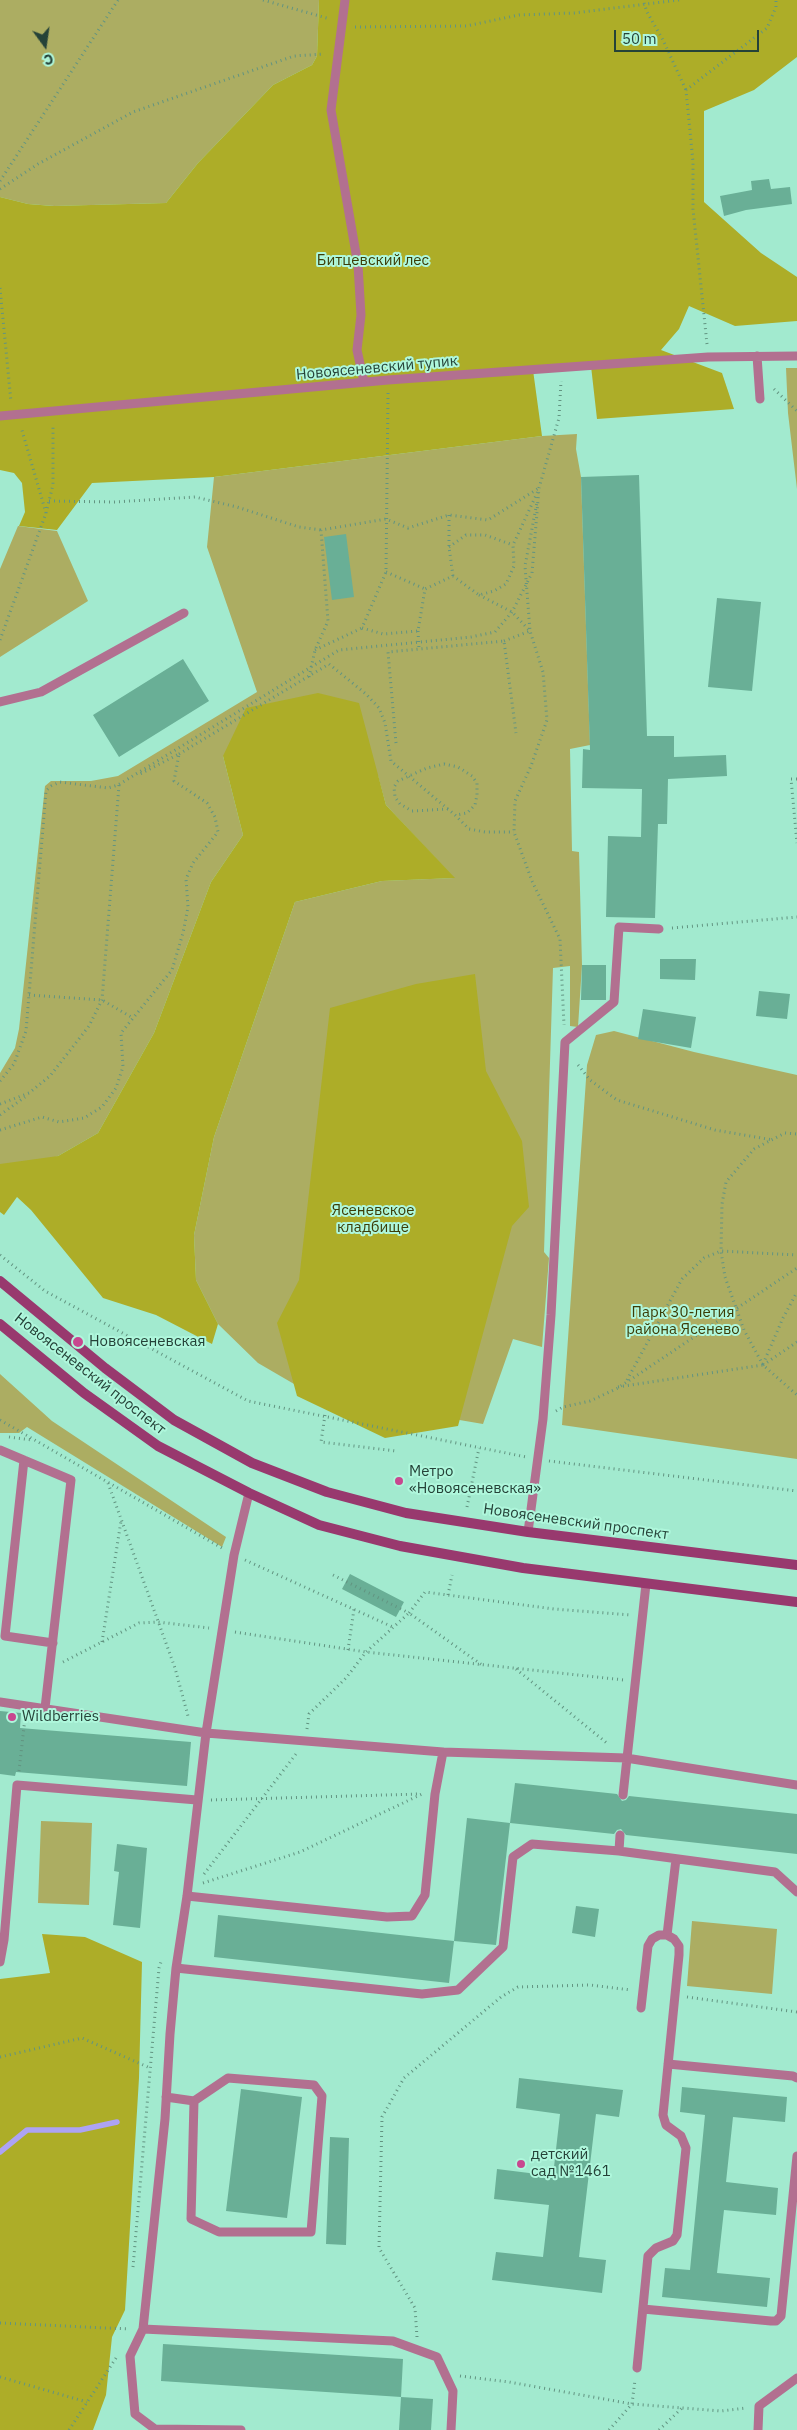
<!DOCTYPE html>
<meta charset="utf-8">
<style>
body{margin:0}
#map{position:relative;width:797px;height:2430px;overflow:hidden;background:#a2eacf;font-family:"IBM Plex Sans",sans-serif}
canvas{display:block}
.north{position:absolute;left:20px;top:20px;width:50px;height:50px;-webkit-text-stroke:4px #aff7dc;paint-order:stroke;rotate:166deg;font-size:14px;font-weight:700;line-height:20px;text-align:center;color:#254238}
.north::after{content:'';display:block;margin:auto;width:18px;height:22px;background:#254238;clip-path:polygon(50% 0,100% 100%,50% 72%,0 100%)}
.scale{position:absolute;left:614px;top:30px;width:145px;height:22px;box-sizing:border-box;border:2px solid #254238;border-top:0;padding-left:6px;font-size:15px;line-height:18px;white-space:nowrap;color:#254238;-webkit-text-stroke:4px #aff7dc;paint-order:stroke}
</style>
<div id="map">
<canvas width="797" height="2430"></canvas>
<div class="north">С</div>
<div class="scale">50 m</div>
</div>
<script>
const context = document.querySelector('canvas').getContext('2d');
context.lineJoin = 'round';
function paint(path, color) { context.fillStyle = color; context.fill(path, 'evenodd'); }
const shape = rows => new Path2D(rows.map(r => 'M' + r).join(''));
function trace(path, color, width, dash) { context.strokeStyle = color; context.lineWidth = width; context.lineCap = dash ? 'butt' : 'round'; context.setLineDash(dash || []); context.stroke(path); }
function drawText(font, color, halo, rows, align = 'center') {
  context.font = font + ' "IBM Plex Sans",sans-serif'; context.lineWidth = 4; context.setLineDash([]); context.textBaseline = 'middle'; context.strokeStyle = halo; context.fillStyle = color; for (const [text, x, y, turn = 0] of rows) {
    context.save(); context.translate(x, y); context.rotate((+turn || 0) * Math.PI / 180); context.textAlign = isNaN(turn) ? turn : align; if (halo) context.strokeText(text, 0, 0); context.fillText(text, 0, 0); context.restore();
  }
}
paint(shape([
 [0,0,319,0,317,56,312,65,273,85,198,163,166,203,54,206,28,204,0,197],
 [786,368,797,368,797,489,788,413],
 [577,434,576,449,581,477,590,745,570,749,572,851,579,852,582,965,578,1027,570,1026,570,966,553,968,544,1252,549,1258,542,1347,513,1339,483,1424,313,1395,258,1363,218,1324,196,1280,194,1235,214,1137,295,902,382,881,454,878,386,805,378,776,223,756,243,835,211,882,154,1033,98,1133,58,1156,0,1178,0,1073,15,1048,19,1029,45,786,51,781,91,781,118,776,257,692,207,547,214,477,542,436],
 [18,526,57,531,88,601,0,657,0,569],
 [614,1031,694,1052,797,1075,797,1459,562,1425,587,1065,596,1035],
 [0,1374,52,1421,226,1537,222,1547,27,1427,19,1433,0,1433],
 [41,1821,92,1823,89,1905,38,1903],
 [692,1921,777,1929,772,1994,687,1986]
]), '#acad62');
paint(shape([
 [319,0,797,0,797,57,754,90,704,111,704,202,761,253,797,277,797,321,735,326,689,306,679,329,661,350,722,373,734,409,597,419,591,366,533,370,542,436,214,477,92,483,57,530,19,526,25,512,22,483,14,473,0,470,0,197,28,204,53,206,166,203,198,163,273,85,312,65,317,56],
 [318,693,359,703,386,805,455,878,382,881,295,902,214,1137,194,1235,196,1280,218,1324,212,1344,156,1315,103,1298,31,1210,17,1197,4,1215,0,1212,0,1164,58,1156,98,1133,154,1033,211,882,243,835,223,756,246,708],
 [475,974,486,1071,522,1141,529,1207,512,1226,458,1426,385,1438,297,1396,277,1323,299,1280,330,1008,416,984],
 [42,1934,85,1937,142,1962,139,2078,125,2310,112,2337,106,2395,93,2430,0,2430,0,1979,50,1973]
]), '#adad28');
trace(shape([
 [0,2152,27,2130,80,2130,117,2122]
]), '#ada3f4', 5.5);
paint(shape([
 [769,179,771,189,790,187,792,204,746,210,724,216,720,196,752,190,751,181],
 [639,475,647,736,674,736,674,757,726,755,727,776,668,779,667,824,658,824,655,918,606,917,608,836,641,837,642,789,582,788,583,749,590,750,581,477],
 [346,534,354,597,332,600,324,537],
 [717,598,761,602,752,691,708,687],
 [183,659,209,701,119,757,93,715],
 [660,959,696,959,695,980,660,979],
 [582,965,606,965,606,1000,581,1000],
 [759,991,790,994,787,1019,756,1016],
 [643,1009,696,1017,691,1048,638,1039],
 [350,1574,404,1602,396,1617,342,1589],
 [0,1711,21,1713,20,1728,191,1742,187,1786,16,1772,15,1776,0,1774],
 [515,1783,617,1794,622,1801,626,1800,629,1796,797,1814,797,1854,626,1835,621,1829,617,1830,614,1834,510,1823],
 [467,1818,510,1823,496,1945,454,1941],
 [117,1844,147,1848,140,1928,113,1925,119,1872,114,1871],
 [576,1906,599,1909,595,1937,572,1933],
 [218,1915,454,1941,449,1983,214,1957],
 [519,2078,623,2090,619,2117,596,2114,579,2257,606,2260,602,2293,492,2280,496,2252,543,2257,549,2205,494,2199,497,2169,553,2176,560,2114,516,2108],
 [682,2087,787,2097,785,2122,733,2117,726,2182,778,2188,776,2215,724,2210,717,2273,770,2278,767,2307,662,2297,665,2268,690,2270,705,2115,680,2112],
 [241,2089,302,2097,287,2218,226,2211],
 [330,2137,349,2138,346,2245,326,2244],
 [163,2344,403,2359,401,2397,161,2381],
 [401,2397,433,2399,431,2430,399,2430]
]), '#69af96');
trace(shape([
 [263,0,330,19],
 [644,3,647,12,663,40,686,90],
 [355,27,466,26,519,15,574,13,679,0],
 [0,181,118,0],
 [0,189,38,164,133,112,294,56,324,54],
 [0,288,11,402],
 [707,344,693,209,693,162,686,90,767,28,776,7,776,0],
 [774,389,797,411],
 [388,393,386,572,362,628,383,634,418,631,425,589,453,576,479,595,494,591,506,584,514,566,513,545,538,491],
 [49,501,114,502,195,497,237,507,299,527,321,530],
 [46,513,53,485,53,425],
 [449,515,449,547,453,576],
 [449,547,466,535,485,535,513,545],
 [386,572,425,589],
 [479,595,512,612,530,631,543,672,547,720,531,766,515,801,514,832,532,881,560,939,564,1025],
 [418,631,419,649],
 [0,640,46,513,21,427],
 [504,641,530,631,525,566,537,502],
 [315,650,362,628],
 [309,677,315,650,328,621,321,530,386,519,408,528,449,515,488,520,539,488],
 [396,743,388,652,504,641,516,733],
 [179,754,329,664,366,694,379,708,385,723,391,761,455,815,469,829,485,832,514,832],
 [797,779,791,779,797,843],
 [448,809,412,811,400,804,395,797,394,787,398,781,427,768,444,764,458,767,472,776,477,783,477,795,475,805,467,813,456,815],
 [672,928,797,917],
 [29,995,102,1000,133,1018],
 [578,1065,590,1080,617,1100,715,1130,773,1140],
 [0,1081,14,1064,26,1031,46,791,51,786,60,782,108,788,118,785,339,650,471,637,495,632,512,612,532,573,539,488,559,418,561,381],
 [0,1104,29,1093,50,1076,89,1026,102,1000,119,785],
 [0,1115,25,1097],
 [0,1130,42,1117,59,1122,84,1118,102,1107,116,1088,123,1067,121,1033,172,970,183,933,188,907,186,879,193,863,218,832,215,817,207,803,174,781,179,754,140,774],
 [0,1255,45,1291,248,1401,526,1457],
 [763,1364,783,1318,797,1292],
 [763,1365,744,1330,725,1277,721,1251,722,1204,726,1182,754,1149,785,1133,797,1134],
 [763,1365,797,1342],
 [627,1380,682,1279,704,1258,721,1251,797,1255],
 [618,1387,763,1365,797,1395],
 [556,1411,563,1407,590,1401,618,1388,797,1268],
 [325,1415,321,1442,396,1451],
 [0,1420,222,1548],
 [9,1437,32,1440],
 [549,1461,797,1491],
 [108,1483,175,1668,188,1716],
 [467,1507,479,1448],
 [245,1560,395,1628],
 [333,1575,409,1613,425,1592,554,1609,631,1615],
 [448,1595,452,1575],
 [235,1632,366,1652,624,1680],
 [102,1642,121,1521],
 [348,1650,354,1609],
 [63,1662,139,1623,158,1622,209,1628],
 [516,1669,608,1744],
 [307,1729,309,1714,346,1678,366,1652,409,1613,482,1665],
 [19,1771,25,1718],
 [211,1800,420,1794],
 [204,1874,296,1754],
 [203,1883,300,1852,422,1794],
 [687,1997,797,2012],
 [0,2057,82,2038,150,2068],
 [133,2267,159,1968,161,1962],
 [0,2323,129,2329],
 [417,2337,415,2308,379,2248,382,2117,404,2078,501,1997,518,1987,590,1985,631,1990],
 [460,2376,509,2382,632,2404,721,2411,746,2408],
 [0,2377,87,2402],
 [69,2430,116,2358],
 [609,2430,632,2404,635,2380],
 [659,2430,682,2408]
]), '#629481', 3, [1, 4]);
trace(shape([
 [345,0,331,110,358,265,361,315,357,350,364,382],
 [757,356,760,399],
 [0,416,388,380,708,357,797,356],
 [0,702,41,692,184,613],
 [0,1450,71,1480,45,1708],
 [24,1460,5,1636,53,1643],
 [528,1532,543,1419,551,1315,565,1042,614,1002,619,927,659,929],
 [0,1702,206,1733,443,1752,626,1758,797,1785],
 [623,1795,646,1584],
 [619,1851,775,1872,797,1892],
 [187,1896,387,1917,412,1916,425,1895,435,1794,443,1752],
 [667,1935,676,1859],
 [0,1962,4,1940,17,1785,197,1800],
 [176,1968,422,1994,458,1990,503,1947,513,1857,532,1844,619,1851,620,1835],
 [668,2064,793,2076,797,2078],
 [166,2097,194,2101,191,2219,219,2232,311,2232,322,2096,314,2085,228,2078,194,2101],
 [643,2309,771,2321,776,2321,781,2316,797,2156],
 [143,2329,393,2341,437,2357,453,2391,451,2430],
 [637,2368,648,2256,656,2248,673,2241,677,2235,686,2148,681,2136,666,2125,663,2115,679,1955,679,1946,674,1939,667,1935,659,1935,652,1939,648,1946,641,2008],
 [241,2430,155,2429,135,2414,130,2356,143,2329,165,2119,170,2034,176,1968,187,1896,206,1733,234,1555,249,1493],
 [758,2430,759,2406,797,2378]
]), '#b27090', 9);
trace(shape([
 [0,1281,105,1368,174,1420,252,1463,327,1492,406,1513,528,1532,797,1565],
 [0,1324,84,1393,158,1446,249,1493,319,1525,400,1546,523,1568,797,1602]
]), '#98396e', 10);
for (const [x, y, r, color] of [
 [78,1342,6,"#c8478f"],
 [399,1481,5,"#c8478f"],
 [12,1717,5,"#c8478f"],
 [521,2164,5,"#c8478f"]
]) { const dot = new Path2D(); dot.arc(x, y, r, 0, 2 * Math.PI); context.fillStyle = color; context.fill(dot); trace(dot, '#aff7dc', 2); }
drawText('15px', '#3c3c06', '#aff7dc', [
 ["Битцевский лес",373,261],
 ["Ясеневское",373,1211],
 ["кладбище",373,1228],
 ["Парк 30-летия",683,1313],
 ["района Ясенево",683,1330]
]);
drawText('15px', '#254238', '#aff7dc', [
 ["Новоясеневский тупик",377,368,-5],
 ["Новоясеневский проспект",90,1374,38],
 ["Новоясеневский проспект",576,1522,8]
]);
drawText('15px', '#254238', '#aff7dc', [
 ["Новоясеневская",89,1342],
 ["Метро",409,1472],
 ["«Новоясеневская»",409,1489],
 ["Wildberries",22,1717],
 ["детский",531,2155],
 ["сад №1461",531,2172]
], 'left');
</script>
